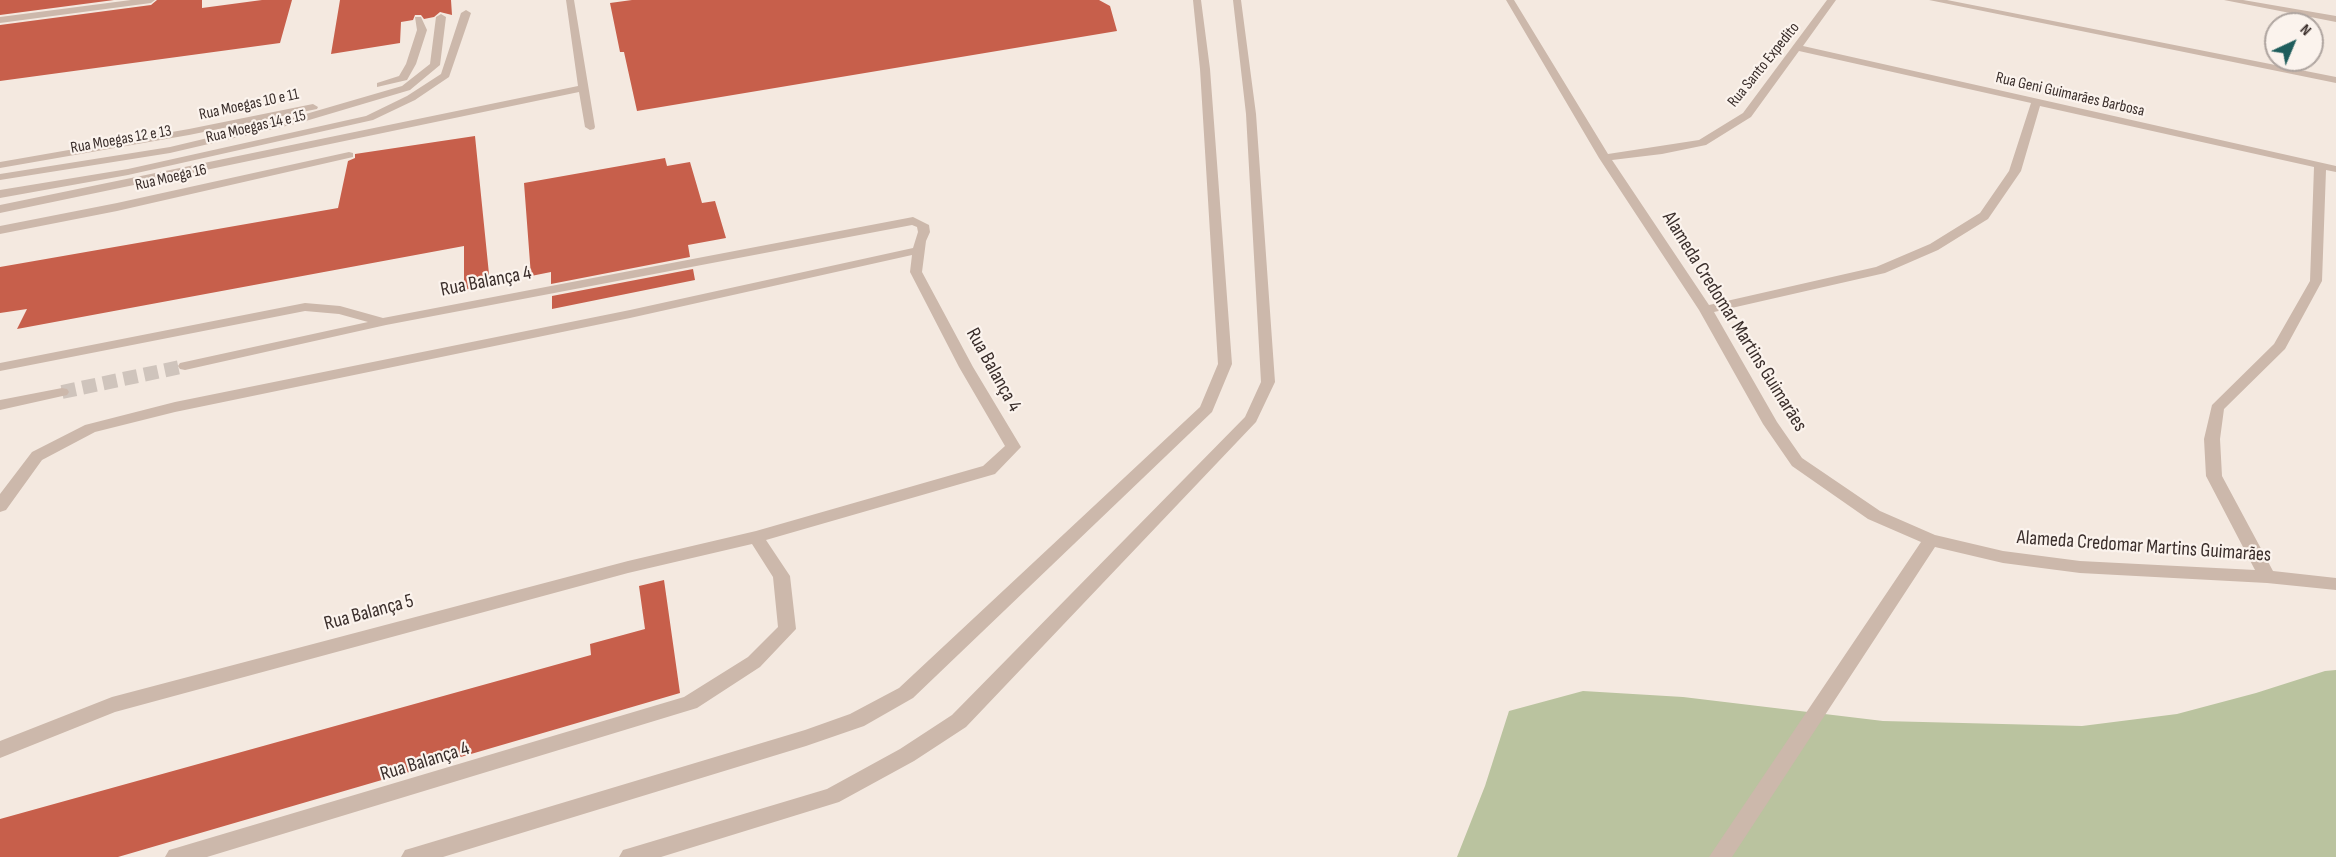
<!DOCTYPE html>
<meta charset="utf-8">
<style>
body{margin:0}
#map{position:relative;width:2336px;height:857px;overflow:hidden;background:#f4e9e0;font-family:"Sofia Sans Condensed",sans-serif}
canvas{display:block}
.north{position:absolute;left:2264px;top:12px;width:60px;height:60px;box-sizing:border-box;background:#fbf3ed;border:2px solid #aea49f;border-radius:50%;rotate:44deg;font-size:16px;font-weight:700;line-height:24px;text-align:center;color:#3a2e2b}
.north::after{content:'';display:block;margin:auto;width:21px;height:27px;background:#1f5d5c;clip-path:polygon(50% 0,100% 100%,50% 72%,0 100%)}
</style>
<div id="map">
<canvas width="2336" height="857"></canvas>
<div class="north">N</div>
</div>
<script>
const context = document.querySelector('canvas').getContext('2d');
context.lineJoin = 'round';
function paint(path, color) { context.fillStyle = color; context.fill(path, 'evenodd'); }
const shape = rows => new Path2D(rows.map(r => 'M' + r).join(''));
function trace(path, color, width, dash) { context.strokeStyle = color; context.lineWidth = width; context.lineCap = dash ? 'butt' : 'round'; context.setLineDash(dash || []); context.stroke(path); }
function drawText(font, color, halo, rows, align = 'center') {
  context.font = font + ' "Sofia Sans Condensed",sans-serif'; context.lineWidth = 4.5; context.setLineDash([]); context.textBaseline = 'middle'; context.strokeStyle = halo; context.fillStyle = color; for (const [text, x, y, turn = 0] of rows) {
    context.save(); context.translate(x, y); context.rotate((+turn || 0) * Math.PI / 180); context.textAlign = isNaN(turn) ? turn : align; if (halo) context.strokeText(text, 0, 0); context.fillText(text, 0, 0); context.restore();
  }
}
paint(shape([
 [2336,670,2336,857,1457,857,1485,786,1509,711,1583,691,1683,697,1883,721,2082,726,2177,714,2256,693,2325,671]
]), '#bac39f');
paint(shape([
 [0,0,114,0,0,15],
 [157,0,202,0,202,8,262,0,292,0,280,43,0,81,0,25,151,5],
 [340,0,451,0,452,15,440,12,434,17,424,19,421,15,415,15,413,20,401,22,400,43,331,54],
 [632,0,1099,0,1110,6,1117,31,637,111,624,52,620,52,610,3],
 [475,136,490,284,464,290,464,246,17,329,27,309,0,313,0,267,338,208,348,161,355,158,355,154],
 [665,158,667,166,690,162,702,203,715,201,726,238,688,245,690,257,551,284,551,272,531,276,524,183],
 [693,269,695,280,552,309,552,296],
 [664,580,680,693,118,857,0,857,0,819,591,655,590,644,645,629,639,586]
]), '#c75f4b');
trace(shape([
 [62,392,185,366]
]), '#cfc4bc', 14, [14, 7]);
paint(shape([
 [131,0,155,0,151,3,0,23,0,17,131,0],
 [566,0,574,0,595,127,594,129,590,130,585,127,579,92,0,213,0,205,578,86,566,0],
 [1193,0,1201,0,1210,69,1232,364,1212,412,913,698,864,726,806,746,443,857,401,857,405,850,412,848,805,730,850,714,899,688,1200,407,1218,364,1200,69,1193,0],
 [1233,0,1241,0,1256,114,1275,382,1256,422,966,727,914,761,839,802,661,857,619,857,623,850,630,848,827,789,900,749,952,715,1245,417,1261,382,1246,114,1233,0],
 [1506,0,1514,0,1608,154,1699,140,1743,113,1827,0,1836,0,1803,46,2336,166,2336,172,2326,170,2322,281,2285,349,2224,409,2220,439,2222,476,2273,571,2336,578,2336,590,2267,583,2080,573,2003,563,1935,547,1732,857,1709,857,1921,542,1868,519,1792,466,1763,424,1699,310,1599,158,1506,0],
 [1799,51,2031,103,2009,171,1980,213,1930,244,1876,267,1709,305,1612,160,1662,154,1706,145,1751,117,1799,51],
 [2040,106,2314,167,2310,281,2274,344,2212,405,2204,439,2206,476,2255,570,2080,561,2003,551,1935,535,1880,511,1802,458,1777,422,1714,312,1885,273,1938,250,1988,219,2021,171,2040,106],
 [1929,0,1947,0,2336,77,2336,83,1929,0],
 [2224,0,2243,0,2336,16,2336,22,2224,0],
 [466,10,471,13,449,77,415,100,373,120,128,175,0,198,0,190,128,169,366,116,407,96,441,74,461,13,466,10],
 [441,14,446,17,440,65,410,90,299,123,170,153,0,180,0,174,170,147,292,118,402,86,430,64,436,17,441,14],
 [415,17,421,17,427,30,416,64,407,80,377,87,377,83,399,76,406,64,417,30,415,17],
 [313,104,318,107,317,109,189,135,0,168,0,162,189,129,313,104],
 [349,152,353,153,353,157,117,211,0,234,0,226,117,203,349,152],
 [913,217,929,225,930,232,926,241,922,272,973,367,1021,447,995,474,766,540,790,576,796,629,760,667,697,708,207,857,165,857,169,850,176,848,684,697,748,657,778,627,773,577,752,544,628,573,115,712,0,758,0,741,112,697,628,561,756,531,983,466,1005,446,959,367,910,272,912,255,630,318,175,412,95,432,42,460,6,510,0,512,0,494,32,452,85,425,175,402,630,310,913,248,918,232,917,227,912,225,386,325,185,370,180,369,178,366,180,363,368,322,339,314,305,311,0,371,0,363,305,303,340,306,383,318,913,217],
 [62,388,67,389,69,392,67,395,0,410,0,400,62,388]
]), '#ccb8ab');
drawText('16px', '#3a2e2b', '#fbf3ed', [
 ["Rua Santo Expedito",1764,65,-51],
 ["Rua Geni Guimarães Barbosa",2070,95,13],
 ["Rua Moegas 10 e 11",249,105,-12],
 ["Rua Moegas 14 e 15",256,127,-13],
 ["Rua Moegas 12 e 13",121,140,-10],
 ["Rua Moega 16",171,178,-13]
]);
drawText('20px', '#3a2e2b', '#fbf3ed', [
 ["Rua Balança 4",486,282,-11],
 ["Alameda Credomar Martins Guimarães",1734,322,58],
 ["Rua Balança 4",993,370,61],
 ["Alameda Credomar Martins Guimarães",2144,547,4],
 ["Rua Balança 5",369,613,-15],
 ["Rua Balança 4",425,762,-17]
]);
</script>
